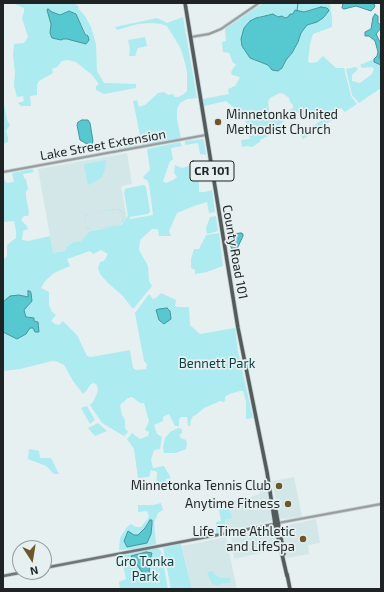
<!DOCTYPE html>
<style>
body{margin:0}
#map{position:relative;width:384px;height:592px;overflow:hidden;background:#e6f0f1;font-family:"Exo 2",sans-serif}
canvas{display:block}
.frame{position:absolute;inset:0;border:4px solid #1f2323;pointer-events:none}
.north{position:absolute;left:12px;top:540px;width:40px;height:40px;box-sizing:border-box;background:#e6f0f1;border:1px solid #969e9f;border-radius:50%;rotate:168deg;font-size:11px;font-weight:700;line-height:16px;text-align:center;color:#1f2323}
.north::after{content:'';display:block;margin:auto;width:14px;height:18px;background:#705527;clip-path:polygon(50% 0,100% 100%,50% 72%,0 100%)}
</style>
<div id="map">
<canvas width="384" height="592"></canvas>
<div class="frame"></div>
<div class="north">N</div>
</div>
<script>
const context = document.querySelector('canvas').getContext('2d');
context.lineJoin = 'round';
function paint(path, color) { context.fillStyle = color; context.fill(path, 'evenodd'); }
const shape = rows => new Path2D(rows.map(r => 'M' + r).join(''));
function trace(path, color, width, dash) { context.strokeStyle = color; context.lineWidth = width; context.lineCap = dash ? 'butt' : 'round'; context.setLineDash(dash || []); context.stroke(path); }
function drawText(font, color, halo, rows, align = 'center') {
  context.font = font + ' "Exo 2",sans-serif'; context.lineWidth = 3.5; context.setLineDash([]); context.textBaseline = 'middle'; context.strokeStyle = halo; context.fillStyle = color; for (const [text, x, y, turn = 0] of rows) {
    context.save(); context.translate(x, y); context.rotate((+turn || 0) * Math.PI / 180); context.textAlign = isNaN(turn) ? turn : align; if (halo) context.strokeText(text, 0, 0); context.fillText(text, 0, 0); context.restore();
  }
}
paint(shape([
 [127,153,132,184,121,186,127,218,119,226,90,231,81,241,74,242,66,247,65,251,53,253,38,169],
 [294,477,302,517,281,519,279,516,272,481],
 [265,483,266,484,272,520,268,522,225,531,225,520,231,518,229,506,247,502,247,498,260,494,259,484],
 [316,519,320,543,308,545,309,554,287,558,282,528,284,526],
 [272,528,275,531,279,549,234,559,231,536],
 [226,537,237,589,192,589,182,546]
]), '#d3e7e8');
paint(shape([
 [12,3,75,3,79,7,78,8,85,16,91,27,96,44,97,71,104,83,136,84,136,88,104,94,96,90,96,86,99,84,91,74,76,62,68,60,62,61,57,67,52,69,53,73,39,81,37,85,37,95,30,96,31,106,21,106,18,103,24,101,23,96,17,97,14,86,15,72,13,55,14,44,24,43,28,37,22,18,24,12,24,8],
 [49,10,52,12,60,15,69,11,76,14,87,35,83,44,78,41,63,39,50,27,51,24],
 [264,3,330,3,332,19,332,27,313,34,310,44,308,62,311,63,317,62,323,56,336,68,344,68,351,96,357,104,345,112,341,108,331,112,323,111,313,114,312,112,309,112,308,113,307,116,302,119,297,112,291,117,287,111,293,108,293,105,290,102,289,98,284,94,280,93,270,98,268,102,270,117,274,119,282,117,285,114,288,118,279,125,274,126,268,136,260,140,260,142,252,147,247,146,242,147,241,140,250,139,243,112,240,113,226,101,204,106,203,99,229,94,228,89,235,86,238,81,240,77,232,75,231,72,236,64,233,63,229,53,223,52,222,42,226,41,225,29,254,9],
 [321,7,327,8,311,24,307,25,301,33,298,42,292,53,286,60,282,68,277,71,275,71,268,65,250,58,242,46,241,39,244,28,260,16,273,14,279,17,285,18,301,11,304,12],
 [183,17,197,98,187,99,180,103,177,109,177,119,181,138,142,145,133,101,137,100,139,107,145,105,158,93,164,92,168,95,173,94,175,97,178,97,184,94,187,91,187,72,184,59,180,47,167,26,161,24,151,23,138,24,117,30,115,27,157,18,167,23],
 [145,37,147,46,138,48,135,56,129,56,130,49,128,40],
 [374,59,374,62,381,65,381,88,359,103,352,95,346,69,356,67,358,69,352,75,352,81,360,83,372,74,374,69,372,67,362,68,360,65],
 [4,104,7,120,10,125,6,131,8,138,8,142,3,144,3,105],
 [320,114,331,115,334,119,303,139,301,135,323,119],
 [136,138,137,146,119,149,118,142],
 [203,139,204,141,206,155,200,154,198,143,185,145,185,141],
 [180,142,182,146,171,148,173,160,170,161,163,181,166,183,173,180,177,177,174,173,175,165,182,168,195,164,201,166,205,162,207,174,199,174,199,192,205,192,212,190,215,212,209,213,207,202,194,206,177,213,169,231,171,236,159,236,158,229,152,229,141,239,140,241,139,250,148,266,149,281,152,286,134,308,132,308,123,296,108,283,100,274,98,268,100,262,104,261,108,254,101,250,93,254,90,251,67,259,70,266,54,273,45,281,41,288,49,292,49,305,52,312,56,315,51,321,55,324,59,325,63,321,77,335,87,356,91,357,130,350,133,368,136,370,146,369,147,364,144,361,135,313,149,294,153,299,156,298,161,293,176,300,175,306,178,307,189,307,190,325,200,334,235,328,238,351,253,418,246,419,246,401,243,391,240,391,229,394,225,397,225,401,223,402,220,401,204,408,196,415,193,416,191,420,190,426,188,426,187,417,181,417,179,419,179,426,175,426,169,414,163,417,163,421,154,425,157,434,162,437,160,449,154,450,151,460,153,468,164,466,171,478,166,479,168,489,156,491,157,472,155,471,151,470,149,477,138,478,134,449,127,439,132,433,140,439,148,436,149,432,145,430,149,421,144,403,140,403,132,397,128,398,120,405,122,415,125,420,125,428,128,432,124,436,102,423,90,405,93,402,98,391,97,385,94,383,91,384,86,391,83,394,73,381,64,365,58,362,52,361,20,369,3,371,3,332,17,339,26,334,30,328,33,328,39,332,39,325,36,321,26,317,25,314,24,310,32,301,31,293,28,297,19,295,3,303,3,260,7,256,7,245,16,238,16,231,14,221,4,222,3,218,3,174,5,181,7,183,14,182,12,173,32,169,33,170,34,172,23,174,24,178,26,179,28,189,26,192,26,197,29,212,28,216,24,216,21,220,27,226,28,229,23,231,22,240,28,241,50,236,53,253,65,251,66,247,74,242,81,241,90,231,113,227,88,229,85,226,84,221,85,216,87,214,120,209,124,213,124,220,119,225,114,227,119,226,122,224,128,216,124,192,125,189,128,188,144,185,146,187,150,212,148,214,130,217,130,219,153,215,149,184,147,180,144,179,143,177,150,170,147,149],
 [115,209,119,210,123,213,123,219,120,224,113,226,91,229,85,226,84,219,88,214],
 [106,160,105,169,102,177,95,182,88,185,84,166,85,164],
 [216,216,218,231,207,234,206,228,210,217],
 [219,233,223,266,207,272,195,274,195,270,191,268,191,259,194,249,199,249,206,235],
 [87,406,95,420,90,424,81,408],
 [98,423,107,431,95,436,88,428],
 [178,428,182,429,182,433,179,435,181,438,186,440,187,444,186,449,176,453,164,453,163,447,165,438,170,432],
 [29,449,39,451,40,458,51,458,59,474,54,474,46,466,28,459],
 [247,498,247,502,229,506,232,518,225,520,225,531,216,533,216,522,221,521,218,504],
 [161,503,163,510,158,513,154,523,156,544,132,549,119,550,120,538,127,527,131,524,136,527,141,527,149,517,147,511,138,512,138,505,153,505],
 [147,523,152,524,151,534,149,538,125,536,131,533,134,535,138,535,145,528],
 [181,544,192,589,171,589,163,548],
 [158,548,161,551,168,589,120,589,119,582,126,579,121,556],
 [213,571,215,575,221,578,230,578,231,582,219,584,219,586,212,584,207,572]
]), '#acebef');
const water = shape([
 [343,3,371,3,375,5,374,8,371,11,356,6,344,9,342,8,343,3],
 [321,7,327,8,329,10,328,12,323,18,317,22,307,25,301,33,298,42,292,53,286,60,282,68,278,71,272,70,268,65,250,58,242,46,241,39,244,28,250,21,256,18,273,14,278,17,282,16,285,18,288,17,290,14,293,14,295,10,304,12,321,7],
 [48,9,52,12,60,15,69,11,76,14,85,34,88,36,89,40,86,44,67,39,63,39,61,40,52,38,50,33,51,24,47,10,48,9],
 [375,14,378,16,378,23,381,25,381,28,376,34,381,44,381,51,379,58,381,58,381,65,374,62,374,59,377,56,378,52,375,41,369,36,365,36,365,32,371,29,373,17,375,14],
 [82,120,88,120,90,123,93,141,92,144,87,144,80,140,77,125,78,122,82,120],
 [241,233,243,234,243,236,236,251,233,251,230,245,229,237,232,234,241,233],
 [28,291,30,291,31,293,32,301,24,310,25,314,26,317,34,318,34,321,38,322,39,332,35,332,33,328,30,328,26,334,17,339,3,332,3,302,10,296,19,295,28,297,28,291],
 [167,308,170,311,171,319,164,324,159,320,156,310,159,309,167,308],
 [150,520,152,520,152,524,151,534,147,543,127,547,124,541,128,531,134,535,138,535,145,528,150,520],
 [146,552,152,553,150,560,149,574,147,575,142,572,131,556,146,552]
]);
paint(water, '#55c8d0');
trace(water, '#45969c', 1);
trace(shape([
 [297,11,298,3]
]), '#45969c', 1);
const tertiary = shape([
 [191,37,209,34,221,29,259,3],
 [3,172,206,135],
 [278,523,381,504]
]);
const secondary = shape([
 [44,568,275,524],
 [3,576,24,572]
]);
const primary = shape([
 [185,3,238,328,267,472,275,524,287,576],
 [276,511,284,554],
 [287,574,290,589]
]);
trace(tertiary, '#c2cbcc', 3.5);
trace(secondary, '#c2cbcc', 4);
trace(primary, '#c2cbcc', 5);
trace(tertiary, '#999d9d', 2);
trace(secondary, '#707677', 2.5);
trace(primary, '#545b5c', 3.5);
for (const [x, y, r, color] of [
 [218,122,4,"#705527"],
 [279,486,4,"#705527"],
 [288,504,4,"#705527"],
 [303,539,4,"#705527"]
]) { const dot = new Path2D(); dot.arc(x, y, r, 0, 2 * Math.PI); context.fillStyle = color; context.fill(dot); trace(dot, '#e6f0f1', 1.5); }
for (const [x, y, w] of [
 [212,171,44]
]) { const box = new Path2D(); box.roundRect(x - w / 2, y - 10, w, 20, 3); context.fillStyle = '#e6f0f1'; context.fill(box); trace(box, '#1f2323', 1); }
drawText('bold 12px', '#1f2323', null, [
 ["CR 101",212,171]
]);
drawText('13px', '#1f2323', '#e6f0f1', [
 ["Minnetonka United",226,115,"left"],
 ["Methodist Church",226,130,"left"],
 ["Minnetonka Tennis Club",271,486],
 ["Anytime Fitness",280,504],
 ["Life Time Athletic",295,532],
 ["and LifeSpa",295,547]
], 'right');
drawText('13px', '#1f2323', '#e6f0f1', [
 ["Lake Street Extension",103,145,-10],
 ["County Road 101",235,252,80]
]);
drawText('13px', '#063e42', '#e6f0f1', [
 ["Bennett Park",217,364],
 ["Gro Tonka",145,562],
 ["Park",145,577]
]);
</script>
